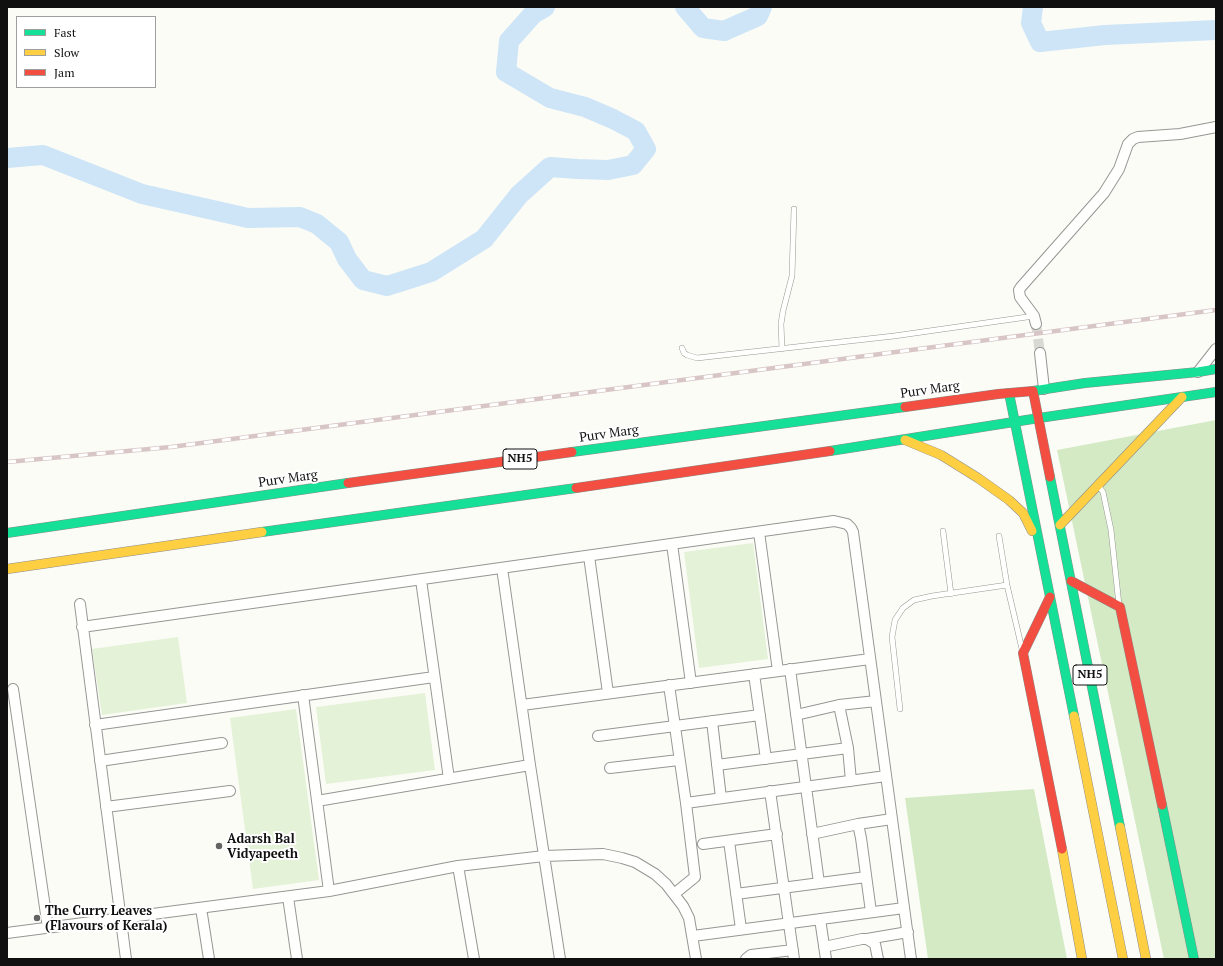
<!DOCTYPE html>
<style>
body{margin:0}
#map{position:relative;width:1223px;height:966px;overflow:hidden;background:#fcfcf7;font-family:"PT Serif",serif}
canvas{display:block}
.frame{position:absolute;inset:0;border:8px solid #101010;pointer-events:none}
.legend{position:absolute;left:16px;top:16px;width:140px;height:72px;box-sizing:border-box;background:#fff;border:1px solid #9f9f9f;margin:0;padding:5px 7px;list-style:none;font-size:12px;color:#101010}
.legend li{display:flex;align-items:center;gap:8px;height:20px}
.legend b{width:20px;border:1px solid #9f9f9f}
</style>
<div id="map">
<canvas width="1223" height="966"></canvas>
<div class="frame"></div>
<ul class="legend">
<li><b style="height:5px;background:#16e098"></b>Fast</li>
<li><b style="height:5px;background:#ffcf43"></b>Slow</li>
<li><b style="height:5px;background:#f24e42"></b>Jam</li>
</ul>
</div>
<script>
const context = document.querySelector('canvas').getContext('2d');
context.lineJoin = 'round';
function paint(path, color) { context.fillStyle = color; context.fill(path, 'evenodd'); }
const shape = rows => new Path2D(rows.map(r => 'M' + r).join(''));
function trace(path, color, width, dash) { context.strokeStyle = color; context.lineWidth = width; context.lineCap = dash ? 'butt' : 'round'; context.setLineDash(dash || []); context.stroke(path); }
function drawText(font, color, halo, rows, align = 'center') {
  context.font = font + ' "PT Serif",serif'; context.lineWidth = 4; context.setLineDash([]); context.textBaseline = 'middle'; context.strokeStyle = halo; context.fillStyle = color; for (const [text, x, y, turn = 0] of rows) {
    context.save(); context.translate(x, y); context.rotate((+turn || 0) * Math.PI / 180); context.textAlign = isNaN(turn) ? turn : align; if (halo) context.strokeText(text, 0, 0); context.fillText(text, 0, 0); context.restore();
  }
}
paint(shape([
 [753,543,768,659,699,668,684,552],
 [178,637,187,703,102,715,92,649],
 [425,693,435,770,326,784,316,707],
 [296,709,319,880,253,889,230,718]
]), '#e4f2d7');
paint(shape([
 [1216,420,1216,959,1164,959,1057,450],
 [1034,789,1067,959,928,959,905,798]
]), '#d4eac5');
trace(shape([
 [685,7,703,28,724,31,758,16,762,7],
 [1033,7,1031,23,1040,42,1105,35,1216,30],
 [7,158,43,155,142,194,248,218,300,217,317,224,339,242,347,259,363,280,387,286,431,272,484,239,519,195,550,167,577,169,608,170,633,165,646,149,636,131,613,119,585,107,550,98,506,72,509,41,533,14,545,7]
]), '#cde5f6', 20);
trace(shape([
 [1036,324,1040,353]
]), '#d9d9d4', 10, [10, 5]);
const lane = shape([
 [682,348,684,353,687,355,697,358,894,336,1034,316],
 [782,349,781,324,783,311,792,276,794,209],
 [1100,488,1103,492,1111,530,1119,605],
 [943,531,951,594],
 [999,536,1007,585,1022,649],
 [900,709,892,637,895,620,903,608,914,600,932,596,1007,585]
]);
const street = shape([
 [1036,324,1034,316,1020,297,1019,290,1021,287,1104,193,1119,169,1128,144,1133,139,1138,137,1180,134,1216,127],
 [1040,353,1044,389],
 [1198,372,1216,349],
 [759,532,778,671],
 [672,544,691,683],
 [589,556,608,693],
 [502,568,530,765,560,959],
 [421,580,449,779],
 [80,604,126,959],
 [82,627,834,521,847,524,851,528,853,532,911,959],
 [790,669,819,883],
 [754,674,766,759],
 [669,685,686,803,695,877,674,894],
 [13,689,48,928],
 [303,695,329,891],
 [522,705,870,659],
 [839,705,848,748,851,781],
 [796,715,839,705,876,701],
 [712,721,721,798],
 [95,725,434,677],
 [598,736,760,715],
 [100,761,222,743],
 [717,765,848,748],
 [610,768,679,760],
 [770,791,794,959],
 [317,801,530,765],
 [686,803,886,776],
 [106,807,230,791],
 [858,824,861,838,871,912],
 [812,834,858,824,892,819],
 [729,841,741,929],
 [703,844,777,834],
 [458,866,474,959],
 [736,894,866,877],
 [288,897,297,959],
 [201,908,209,959],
 [820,919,826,959],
 [7,933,329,891,458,866,544,856,603,854,622,858,635,862,655,874,666,884,683,906,689,918,696,959],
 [693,936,904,908],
 [867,939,908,932],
 [824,947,862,939,867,939,875,944,878,959],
 [746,959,751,955,793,950]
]);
const fast = shape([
 [1033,391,1085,383,1198,372,1216,369],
 [1009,393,1074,716],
 [1039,418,1216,392],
 [830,451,1039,418],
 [572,452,905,407],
 [1050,477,1120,827],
 [262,532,576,488],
 [7,533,348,483],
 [1162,805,1194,959]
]);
const slow = shape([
 [905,440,941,455,978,478,1009,500,1023,513,1032,531],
 [1060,525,1182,397],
 [7,569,262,532],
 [1074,716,1123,959],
 [1120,827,1146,959],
 [1062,849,1082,959]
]);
const jam = shape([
 [905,407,998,394,1033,391,1050,477],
 [348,483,572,452],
 [576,488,830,451],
 [1071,581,1120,607,1162,805],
 [1050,597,1023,653,1062,849]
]);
trace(lane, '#969694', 6);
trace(street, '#969694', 12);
trace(fast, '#8d8d8b', 10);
trace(slow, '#8d8d8b', 10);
trace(jam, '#8d8d8b', 10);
trace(lane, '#fffffe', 5);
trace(street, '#fffffe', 10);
trace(fast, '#16e098', 9);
trace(slow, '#ffcf43', 9);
trace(jam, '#f24e42', 9);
const rail = shape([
 [7,462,171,447,1216,310]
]);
trace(rail, '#d8c6c6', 4.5);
trace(rail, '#fff', 3, [9]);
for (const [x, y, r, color] of [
 [219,846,4,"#636361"],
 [37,918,4,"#636361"]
]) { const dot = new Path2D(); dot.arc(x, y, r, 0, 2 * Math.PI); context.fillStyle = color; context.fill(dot); trace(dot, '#fff', 1.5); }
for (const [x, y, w] of [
 [520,459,34],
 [1090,675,34]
]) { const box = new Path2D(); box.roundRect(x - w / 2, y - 10, w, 20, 3); context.fillStyle = '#fff'; context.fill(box); trace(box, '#101010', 1); }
drawText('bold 12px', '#101010', null, [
 ["NH5",520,459],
 ["NH5",1090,675]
]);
drawText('13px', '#101010', '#fff', [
 ["Purv Marg",930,390,-8],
 ["Purv Marg",609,434,-8],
 ["Purv Marg",288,479,-8]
]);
drawText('bold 13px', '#101010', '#fff', [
 ["Adarsh Bal",227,839],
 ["Vidyapeeth",227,854],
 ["The Curry Leaves",45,911],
 ["(Flavours of Kerala)",45,926]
], 'left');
</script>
